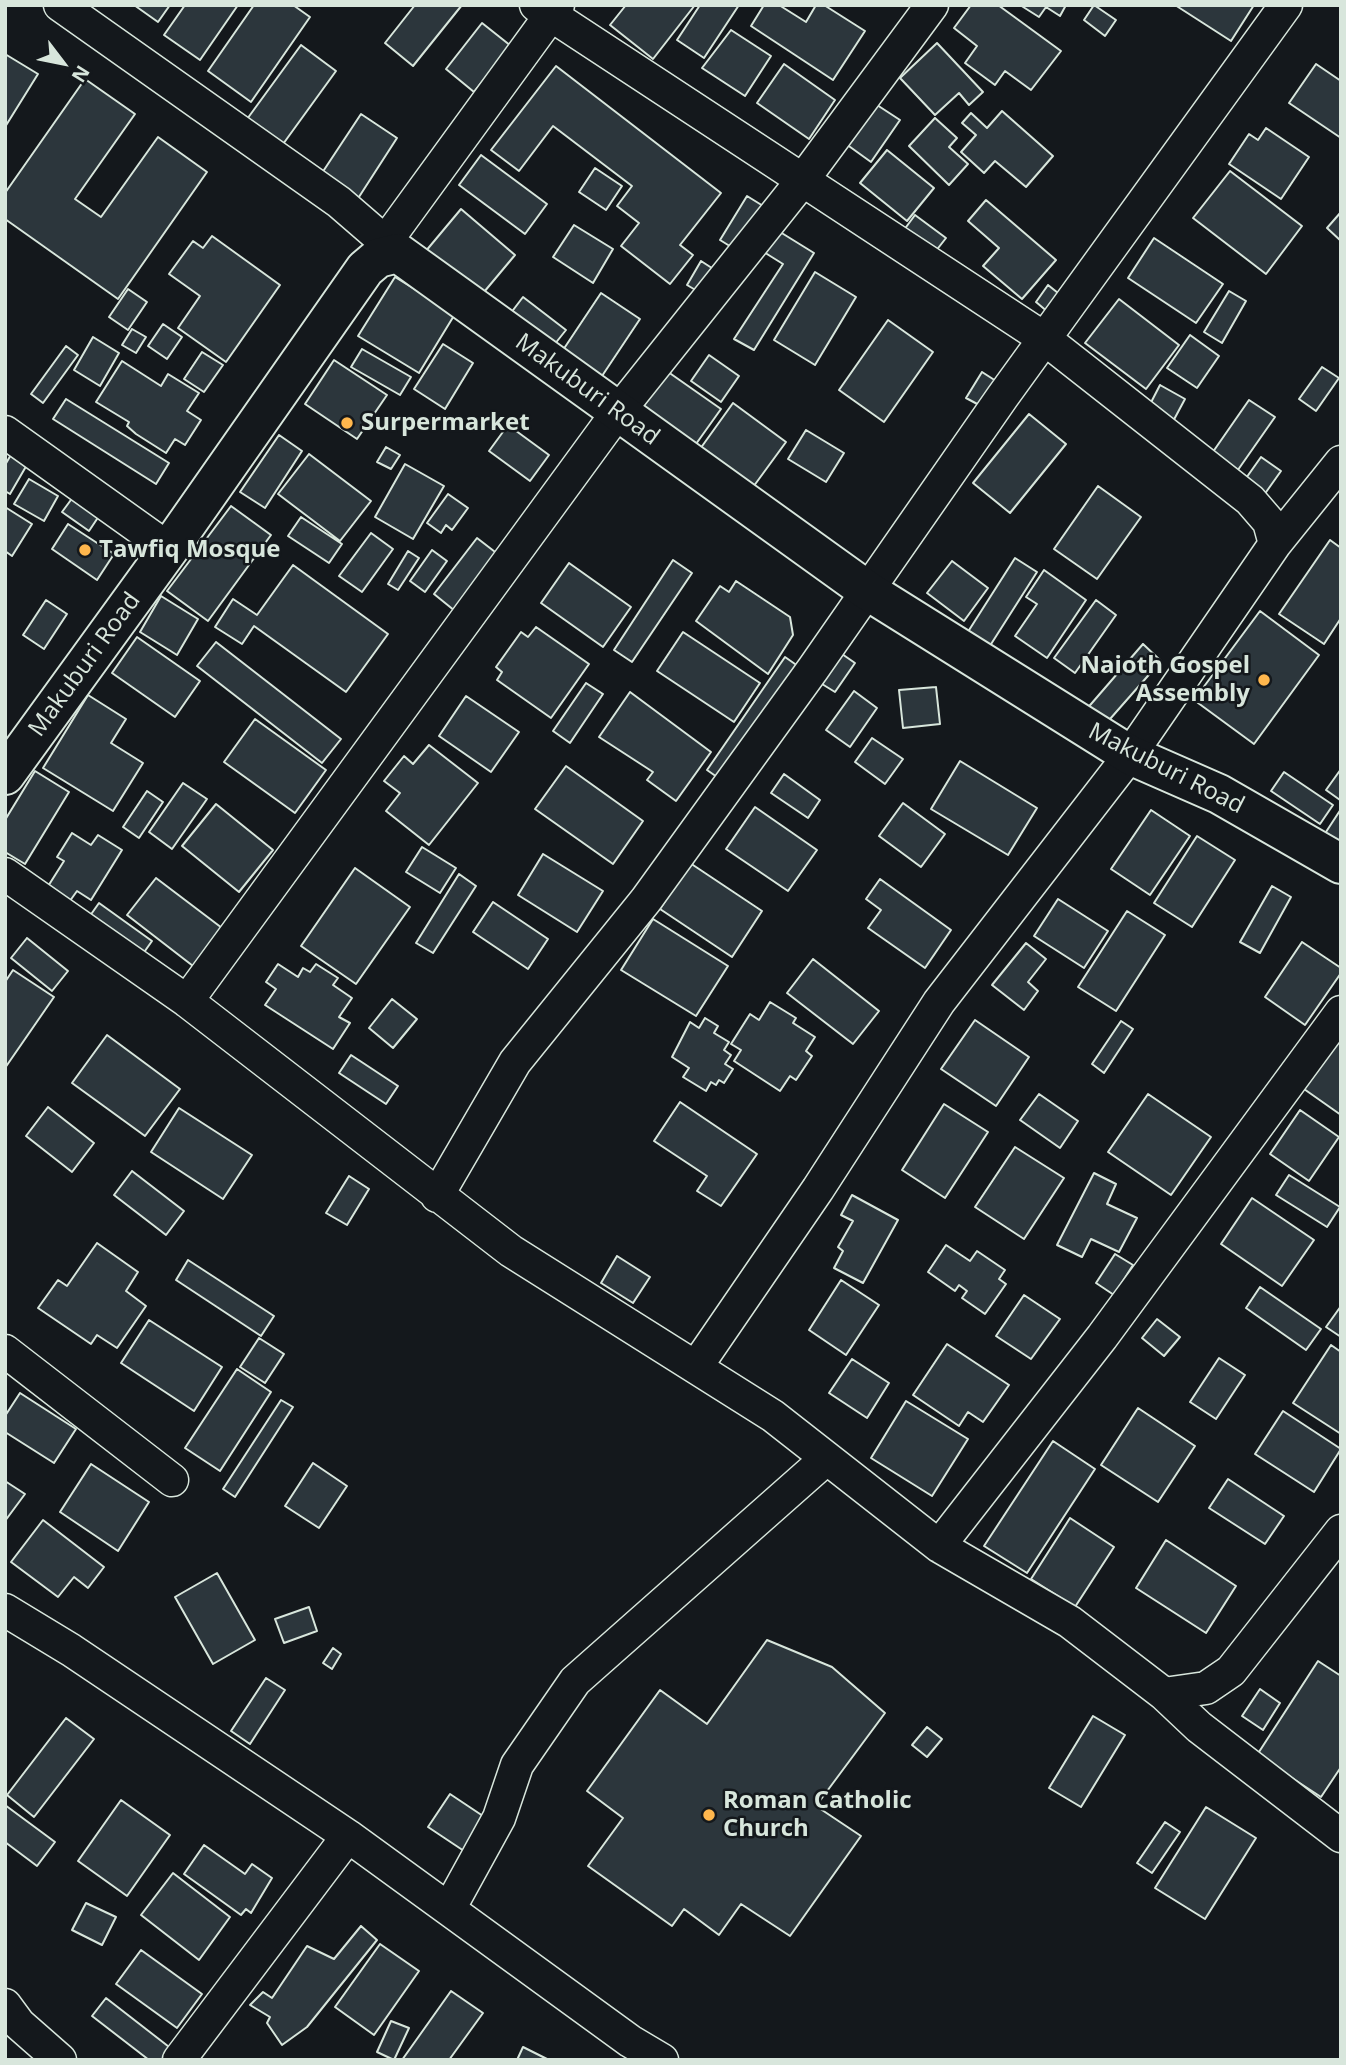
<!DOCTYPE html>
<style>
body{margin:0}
#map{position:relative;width:1346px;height:2065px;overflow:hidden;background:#14181c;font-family:"Open Sans",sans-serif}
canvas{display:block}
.frame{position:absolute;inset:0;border:7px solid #d8e6dc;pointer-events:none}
.north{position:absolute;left:28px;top:28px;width:70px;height:70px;-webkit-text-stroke:5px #14181c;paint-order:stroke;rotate:122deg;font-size:19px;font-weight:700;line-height:28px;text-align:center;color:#d8e6dc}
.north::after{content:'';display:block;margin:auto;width:24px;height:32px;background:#d8e6dc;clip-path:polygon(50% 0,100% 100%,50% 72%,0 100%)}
</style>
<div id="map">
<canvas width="1346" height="2065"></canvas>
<div class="frame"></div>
<div class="north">N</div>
</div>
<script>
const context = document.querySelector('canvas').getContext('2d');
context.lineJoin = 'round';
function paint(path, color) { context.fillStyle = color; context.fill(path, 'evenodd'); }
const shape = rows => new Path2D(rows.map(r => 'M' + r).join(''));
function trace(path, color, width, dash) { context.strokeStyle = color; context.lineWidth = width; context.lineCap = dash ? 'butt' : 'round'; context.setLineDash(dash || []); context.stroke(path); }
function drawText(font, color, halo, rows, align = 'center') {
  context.font = font + ' "Open Sans",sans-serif'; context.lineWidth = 5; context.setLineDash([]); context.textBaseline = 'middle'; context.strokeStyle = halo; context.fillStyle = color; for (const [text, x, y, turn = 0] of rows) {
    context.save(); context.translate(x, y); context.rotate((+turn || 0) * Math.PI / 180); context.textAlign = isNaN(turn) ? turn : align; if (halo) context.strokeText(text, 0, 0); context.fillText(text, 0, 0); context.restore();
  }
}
const building = shape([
 [134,5,170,5,158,22,134,5],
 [185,5,238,5,200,60,164,35,185,5],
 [254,5,293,5,310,17,251,102,208,71,254,5],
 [415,5,462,5,413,66,385,43,415,5],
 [626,5,695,5,653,59,610,25,626,5],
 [700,5,739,5,704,58,677,40,700,5],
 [764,5,779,5,806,22,816,5,824,5,865,31,833,80,751,26,764,5],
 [971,5,998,5,1061,51,1031,90,1005,71,995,85,965,63,977,46,954,28,971,5],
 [1020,5,1066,5,1060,16,1046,7,1039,17,1020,5],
 [1094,5,1116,20,1105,36,1084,20,1094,5],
 [1175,5,1254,5,1231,41,1175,5],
 [482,23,511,46,474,92,446,69,482,23],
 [731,30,771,56,745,96,702,68,731,30],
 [937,43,983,92,969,105,959,93,935,115,900,78,937,43],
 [301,45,336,71,278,151,242,126,301,45],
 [5,54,38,74,5,127,5,54],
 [784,64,835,100,809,139,757,103,784,64],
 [1316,64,1341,81,1341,138,1289,103,1316,64],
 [556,66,721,193,680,245,693,255,670,284,621,246,639,223,617,206,632,186,553,126,519,171,491,150,556,66],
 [85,79,135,114,75,199,101,217,158,137,207,172,118,299,5,219,5,193,85,79],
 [874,103,900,120,871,162,846,144,874,103],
 [1002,111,1053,156,1026,187,995,161,984,173,961,152,976,135,962,123,971,113,987,128,1002,111],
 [361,114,397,138,357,200,320,176,361,114],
 [935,118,957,138,949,147,968,164,949,185,909,146,935,118],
 [1266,128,1309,157,1281,199,1229,164,1249,134,1258,140,1266,128],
 [887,150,934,188,907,221,860,183,887,150],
 [481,155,547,204,525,234,459,185,481,155],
 [595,168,622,186,606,210,579,192,595,168],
 [1230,171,1302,226,1266,274,1193,218,1230,171],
 [747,196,768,209,741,253,720,240,747,196],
 [986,200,1056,260,1022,299,983,266,999,248,968,221,986,200],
 [461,209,515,255,474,304,420,258,461,209],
 [1341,212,1341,241,1327,228,1341,212],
 [915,215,946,238,928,261,898,238,915,215],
 [574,225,613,249,593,283,553,257,574,225],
 [772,227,814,253,754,350,734,339,783,264,759,249,772,227],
 [212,236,280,285,226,362,178,328,200,296,169,274,193,241,203,248,212,236],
 [1154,238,1223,284,1196,323,1128,278,1154,238],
 [701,261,718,272,704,295,687,285,701,261],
 [815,272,856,297,815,365,774,340,815,272],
 [395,277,455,314,419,373,358,336,395,277],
 [1048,285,1068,301,1055,318,1036,302,1048,285],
 [128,289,147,302,128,330,109,317,128,289],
 [1229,291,1246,301,1222,343,1204,332,1229,291],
 [601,293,640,319,596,385,557,359,601,293],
 [523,297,566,330,546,355,504,322,523,297],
 [1119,299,1179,345,1146,389,1085,343,1119,299],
 [888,320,933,352,884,422,839,390,888,320],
 [163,324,182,337,167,359,148,346,163,324],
 [132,329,146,337,136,353,122,345,132,329],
 [1190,335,1219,356,1197,388,1167,368,1190,335],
 [93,337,119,353,100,386,74,370,93,337],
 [443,344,473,363,445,409,414,389,443,344],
 [66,346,78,355,43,403,31,394,66,346],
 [362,349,411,377,400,395,351,367,362,349],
 [202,352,223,365,204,392,184,379,202,352],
 [709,355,739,376,721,402,691,381,709,355],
 [334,360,387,395,357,439,305,404,334,360],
 [122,361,161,386,168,374,199,393,187,411,201,420,185,445,175,439,166,453,136,434,127,426,129,422,96,402,122,361],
 [661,367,721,409,691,451,631,409,661,367],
 [1322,367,1339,378,1316,411,1299,399,1322,367],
 [982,372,996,381,981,406,966,398,982,372],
 [1160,385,1185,399,1170,427,1145,414,1160,385],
 [66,399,169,463,156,484,53,419,66,399],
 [1249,400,1275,417,1233,477,1208,459,1249,400],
 [733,403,786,442,748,494,695,456,733,403],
 [1029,414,1066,444,1010,513,973,483,1029,414],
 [508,425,549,455,530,481,489,451,508,425],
 [806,430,844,453,826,482,788,459,806,430],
 [279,435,302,451,265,508,240,492,279,435],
 [386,447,400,455,391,469,377,462,386,447],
 [12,453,28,463,10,494,5,491,5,465,12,453],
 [309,454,371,501,340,541,278,494,309,454],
 [1261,457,1281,471,1264,495,1244,481,1261,457],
 [405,464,444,486,413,539,375,517,405,464],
 [29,479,58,496,44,521,14,504,29,479],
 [1098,486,1141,517,1097,579,1054,549,1098,486],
 [79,489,105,507,89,531,62,512,79,489],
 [448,494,468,508,452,530,446,525,441,533,427,523,448,494],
 [231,506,271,535,208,621,167,591,231,506],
 [5,507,32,524,12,556,5,551,5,507],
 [301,517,342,544,329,563,288,536,301,517],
 [68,524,114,554,97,580,52,549,68,524],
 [371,533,393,549,362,592,339,576,371,533],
 [477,538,499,555,455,611,434,594,477,538],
 [1330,540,1341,548,1341,618,1324,644,1279,614,1330,540],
 [432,550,447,561,425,592,410,581,432,550],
 [408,551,419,558,398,590,388,584,408,551],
 [1015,558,1037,572,986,652,964,638,1015,558],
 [673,560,692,573,632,662,614,650,673,560],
 [952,561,988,588,964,621,927,593,952,561],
 [569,563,631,607,603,647,541,603,569,563],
 [293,565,388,634,346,692,254,626,242,644,215,627,233,599,257,615,293,565],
 [1044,570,1086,600,1047,658,1015,636,1037,604,1026,597,1044,570],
 [736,581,790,617,793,635,768,674,696,621,720,586,729,592,736,581],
 [161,596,198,619,177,655,140,632,161,596],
 [46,600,67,614,44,649,23,635,46,600],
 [1096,600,1116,615,1075,673,1054,658,1096,600],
 [1260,611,1319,655,1254,744,1194,700,1260,611],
 [536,627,589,664,551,718,497,680,502,672,496,667,521,632,528,637,536,627],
 [683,632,760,683,734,722,657,671,683,632],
 [137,637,200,681,175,717,112,673,137,637],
 [216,642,341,739,322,763,197,666,216,642],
 [1143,644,1161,661,1103,727,1085,711,1143,644],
 [842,654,855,663,835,692,822,684,842,654],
 [785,657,805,671,727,784,707,770,785,657],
 [586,683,603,694,570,743,553,731,586,683],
 [936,687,940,724,903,728,899,690,936,687],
 [854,691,877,708,850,747,826,730,854,691],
 [630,692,711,752,676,801,647,780,653,772,599,737,630,692],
 [88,695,126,719,111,743,143,763,113,811,43,768,88,695],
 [466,696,519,732,491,772,439,736,466,696],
 [255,719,326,770,295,813,224,762,255,719],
 [872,738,903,759,885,784,855,762,872,738],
 [429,745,478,783,429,845,386,811,400,793,384,781,404,756,413,764,429,745],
 [960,761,1037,808,1008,855,931,809,960,761],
 [566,766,643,821,613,864,535,809,566,766],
 [1341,769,1341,798,1340,800,1326,790,1341,769],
 [35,771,69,792,25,864,5,852,5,820,35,771],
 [1284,772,1333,805,1320,824,1271,791,1284,772],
 [784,774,820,800,808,818,771,793,784,774],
 [183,783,207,799,172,849,149,832,183,783],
 [147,791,163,802,139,838,123,827,147,791],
 [903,803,945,834,921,867,879,836,903,803],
 [216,804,273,850,239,892,182,846,216,804],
 [755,807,817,850,788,891,726,849,755,807],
 [1341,809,1341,846,1324,835,1341,809],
 [1151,810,1190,836,1150,895,1111,869,1151,810],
 [72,833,91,845,98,835,122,850,91,900,77,891,67,905,45,891,64,861,57,857,72,833],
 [1197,836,1235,860,1192,927,1154,903,1197,836],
 [422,847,456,868,440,893,406,872,422,847],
 [543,854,603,891,577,932,518,895,543,854],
 [690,863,762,911,732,957,660,909,690,863],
 [355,868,410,907,356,984,301,946,355,868],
 [459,874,476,886,433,953,416,943,459,874],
 [156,878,222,928,193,966,127,915,156,878],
 [880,879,951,930,925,968,868,928,881,910,866,899,880,879],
 [1272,886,1291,897,1260,953,1240,942,1272,886],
 [1058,899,1108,931,1084,968,1034,936,1058,899],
 [493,902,548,939,528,969,473,932,493,902],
 [99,903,152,941,140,958,87,920,99,903],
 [1127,911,1165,935,1116,1011,1078,987,1127,911],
 [653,919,728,966,696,1016,621,970,653,919],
 [27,938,68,971,52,991,11,958,27,938],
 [1302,942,1341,968,1341,973,1305,1025,1265,997,1302,942],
 [1026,943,1046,959,1028,982,1038,991,1024,1010,992,985,1026,943],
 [813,959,879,1011,853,1044,787,993,813,959],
 [278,964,298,977,303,968,310,972,316,964,338,978,333,985,352,998,339,1017,350,1023,333,1049,265,1005,276,989,266,982,278,964],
 [13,970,54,997,5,1068,5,982,13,970],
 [392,999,417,1019,393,1048,369,1028,392,999],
 [770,1002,796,1018,793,1023,815,1037,806,1051,812,1056,796,1080,790,1076,780,1091,734,1061,741,1050,731,1044,750,1014,759,1020,770,1002],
 [705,1018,718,1026,714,1033,729,1042,724,1050,731,1055,725,1064,733,1069,724,1083,719,1080,716,1085,711,1082,706,1091,683,1077,689,1068,672,1057,690,1022,699,1028,705,1018],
 [975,1020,1029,1057,996,1106,941,1069,975,1020],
 [1121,1021,1133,1029,1104,1073,1092,1064,1121,1021],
 [107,1035,180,1089,145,1136,72,1083,107,1035],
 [1341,1035,1341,1115,1304,1089,1341,1035],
 [351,1055,398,1086,386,1104,339,1073,351,1055],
 [1039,1094,1078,1121,1060,1148,1020,1120,1039,1094],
 [1148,1094,1211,1137,1171,1195,1108,1152,1148,1094],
 [680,1102,757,1154,721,1206,697,1191,707,1176,654,1141,680,1102],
 [944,1104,988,1132,945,1198,902,1170,944,1104],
 [48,1107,94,1143,72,1172,26,1136,48,1107],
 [179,1108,252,1155,223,1199,151,1152,179,1108],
 [1300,1110,1339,1137,1309,1181,1270,1154,1300,1110],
 [1015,1147,1064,1178,1024,1239,975,1207,1015,1147],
 [132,1171,184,1211,166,1235,114,1195,132,1171],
 [1094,1173,1116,1184,1107,1204,1137,1218,1119,1252,1091,1239,1082,1257,1057,1245,1094,1173],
 [1289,1175,1340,1207,1327,1227,1276,1195,1289,1175],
 [349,1176,369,1189,347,1225,326,1213,349,1176],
 [852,1195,898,1220,863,1283,834,1268,843,1251,838,1247,853,1221,841,1215,852,1195],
 [1252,1198,1314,1240,1282,1286,1221,1244,1252,1198],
 [97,1243,138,1272,126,1291,146,1306,117,1348,97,1335,91,1344,38,1308,58,1280,67,1286,97,1243],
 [946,1245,970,1261,977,1251,1005,1270,999,1279,1006,1284,985,1314,962,1298,967,1291,959,1285,955,1291,928,1272,946,1245],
 [1115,1254,1133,1265,1114,1295,1096,1283,1115,1254],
 [617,1256,650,1277,633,1303,601,1283,617,1256],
 [188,1260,274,1316,261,1336,176,1280,188,1260],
 [841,1280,879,1305,846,1355,809,1330,841,1280],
 [1260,1287,1321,1329,1306,1350,1246,1308,1260,1287],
 [1024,1295,1060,1319,1031,1359,996,1336,1024,1295],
 [1341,1306,1341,1337,1326,1327,1341,1306],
 [1157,1319,1180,1337,1164,1356,1142,1338,1157,1319],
 [149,1320,222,1367,194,1411,121,1363,149,1320],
 [259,1338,284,1354,265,1383,240,1367,259,1338],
 [947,1344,1009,1385,983,1422,968,1412,959,1426,913,1395,947,1344],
 [1331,1345,1341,1352,1341,1434,1293,1403,1331,1345],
 [1219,1358,1245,1375,1216,1419,1190,1402,1219,1358],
 [852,1359,889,1383,867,1418,829,1393,852,1359],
 [237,1369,271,1392,220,1471,185,1448,237,1369],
 [20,1393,76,1429,54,1463,5,1432,5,1416,20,1393],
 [281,1400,293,1407,235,1497,223,1489,281,1400],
 [906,1401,968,1439,932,1496,871,1458,906,1401],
 [1138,1408,1195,1446,1158,1502,1101,1465,1138,1408],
 [1283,1411,1341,1449,1314,1492,1255,1454,1283,1411],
 [1053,1441,1095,1469,1027,1573,984,1546,1053,1441],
 [313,1463,347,1486,319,1528,285,1506,313,1463],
 [91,1464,149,1502,118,1551,60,1512,91,1464],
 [1228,1479,1284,1516,1265,1544,1209,1508,1228,1479],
 [5,1481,25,1494,5,1521,5,1481],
 [1070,1518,1114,1547,1075,1607,1031,1579,1070,1518],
 [43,1520,104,1567,88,1588,74,1577,58,1597,11,1562,43,1520],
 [1166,1540,1236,1586,1206,1633,1136,1588,1166,1540],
 [217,1573,255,1640,213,1664,175,1597,217,1573],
 [309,1607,317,1631,284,1643,275,1619,309,1607],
 [767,1640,832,1667,885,1713,816,1806,861,1836,790,1936,741,1904,719,1935,684,1909,672,1926,588,1866,623,1818,587,1791,660,1690,707,1724,767,1640],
 [333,1648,341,1654,332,1669,323,1663,333,1648],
 [1318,1661,1341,1676,1341,1767,1321,1797,1257,1755,1318,1661],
 [266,1678,285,1690,250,1744,231,1731,266,1678],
 [1260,1689,1280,1703,1263,1730,1242,1716,1260,1689],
 [1093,1716,1125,1735,1081,1807,1049,1788,1093,1716],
 [66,1718,94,1739,34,1817,7,1795,66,1718],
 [927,1727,942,1739,927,1757,912,1745,927,1727],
 [450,1794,492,1822,470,1855,428,1827,450,1794],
 [121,1800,170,1835,127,1896,78,1861,121,1800],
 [5,1805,55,1842,37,1866,5,1842,5,1805],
 [1206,1807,1256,1838,1205,1919,1155,1888,1206,1807],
 [1165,1822,1180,1832,1152,1873,1137,1863,1165,1822],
 [204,1845,245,1874,252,1864,272,1878,251,1913,246,1909,241,1915,184,1874,204,1845],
 [173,1873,230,1917,199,1960,141,1915,173,1873],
 [86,1903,116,1917,102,1945,72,1930,86,1903],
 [361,1926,377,1940,307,2027,282,2045,267,2023,270,2017,250,2005,263,1992,272,1998,307,1946,334,1959,361,1926],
 [380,1944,419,1971,374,2035,335,2007,380,1944],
 [141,1950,202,1994,177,2028,116,1984,141,1950],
 [451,1991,483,2013,449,2060,402,2060,451,1991],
 [106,1998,173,2050,166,2060,149,2060,92,2016,106,1998],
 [391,2021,409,2028,394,2060,377,2052,391,2021],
 [523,2047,549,2060,517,2060,523,2047]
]);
paint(building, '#2c363c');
trace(building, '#d8e6dc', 2);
const minor = shape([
 [60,5,339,202,398,253],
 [536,5,1045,339,1250,500,1269,522,1275,544,1130,755,939,1002,818,1189,696,1367],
 [384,244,558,5],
 [5,432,169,549],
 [1275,544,1341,462],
 [5,874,187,1001,511,1251,773,1416,939,1546,1070,1622,1164,1694,1206,1688,1231,1671,1341,1531],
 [187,1001,617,413,802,181,932,5],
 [437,1196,515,1062,646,900,813,669,1003,396,1286,5],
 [5,1351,172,1480],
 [939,1546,1102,1337,1341,1012],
 [5,1610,71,1650,348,1836,630,2041,662,2060],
 [1164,1694,1199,1727,1341,1836],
 [449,1909,499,1818,517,1765,575,1681,826,1459],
 [5,2005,19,2024,60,2060],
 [179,2060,348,1836]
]);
const tertiary = shape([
 [5,775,169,549,365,269,378,258,398,253,868,591,1130,755,1219,794,1341,864]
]);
trace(minor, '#d8e6dc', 35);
trace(tertiary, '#d8e6dc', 42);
trace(minor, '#14181c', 32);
trace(tertiary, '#14181c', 38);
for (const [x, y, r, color] of [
 [347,423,7,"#ffb74d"],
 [85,550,7,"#ffb74d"],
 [1264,680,7,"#ffb74d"],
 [709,1815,7,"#ffb74d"]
]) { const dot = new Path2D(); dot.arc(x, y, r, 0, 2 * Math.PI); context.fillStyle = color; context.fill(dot); trace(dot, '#14181c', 2.5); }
drawText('24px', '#d8e6dc', '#14181c', [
 ["Makuburi Road",587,390,36],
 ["Makuburi Road",85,665,-54],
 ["Makuburi Road",1166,769,27]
]);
drawText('bold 24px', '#d8e6dc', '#14181c', [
 ["Surpermarket",361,423],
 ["Tawfiq Mosque",99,550],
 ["Naioth Gospel",1250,666,"right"],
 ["Assembly",1250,694,"right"],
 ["Roman Catholic",723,1801],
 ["Church",723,1829]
], 'left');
</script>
